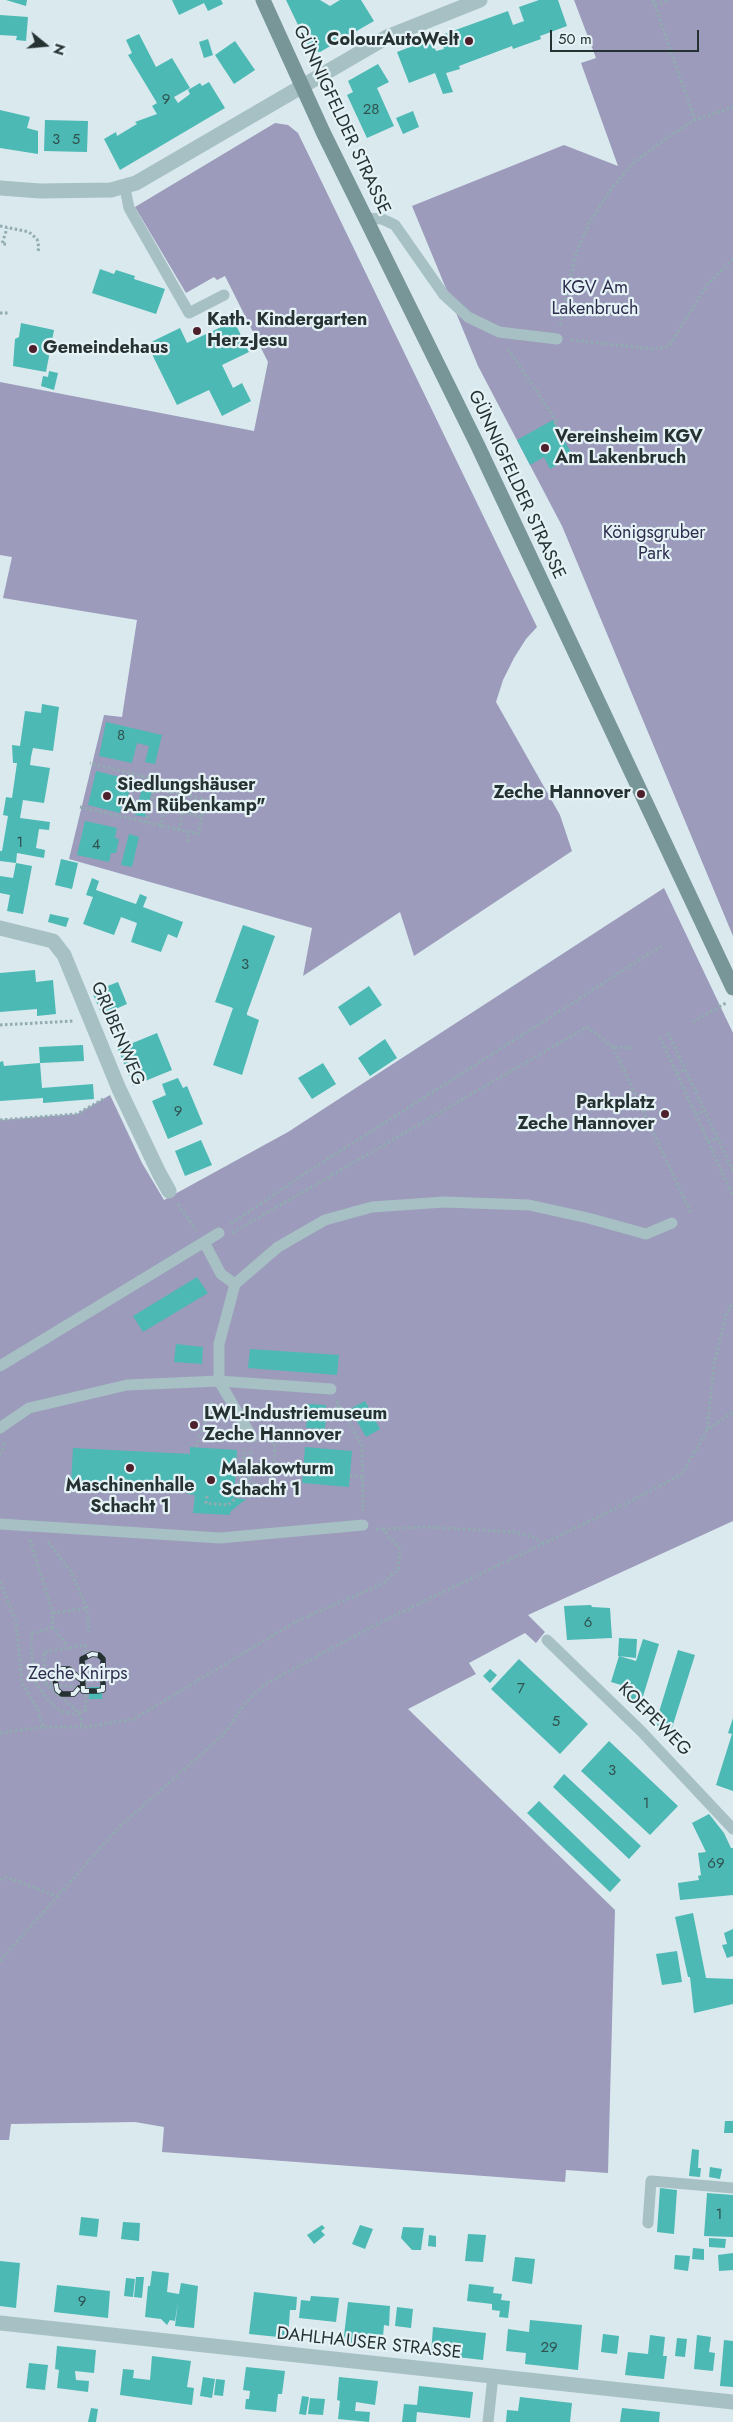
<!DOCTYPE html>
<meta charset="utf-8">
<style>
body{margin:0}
#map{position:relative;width:733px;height:2422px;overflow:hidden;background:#d9e9ee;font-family:Jost,sans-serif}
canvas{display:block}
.north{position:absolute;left:20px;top:20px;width:50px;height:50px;-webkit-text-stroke:4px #e4f2f6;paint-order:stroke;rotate:107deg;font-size:14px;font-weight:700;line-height:20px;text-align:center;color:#263132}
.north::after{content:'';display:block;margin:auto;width:18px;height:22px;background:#263132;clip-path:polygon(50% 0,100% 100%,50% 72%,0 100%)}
.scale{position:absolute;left:550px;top:30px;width:149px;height:22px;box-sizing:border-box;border:2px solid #263132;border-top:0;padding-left:6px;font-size:15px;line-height:18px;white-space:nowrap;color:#263132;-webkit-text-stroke:4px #e4f2f6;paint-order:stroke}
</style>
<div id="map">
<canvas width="733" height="2422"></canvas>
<div class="north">N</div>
<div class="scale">50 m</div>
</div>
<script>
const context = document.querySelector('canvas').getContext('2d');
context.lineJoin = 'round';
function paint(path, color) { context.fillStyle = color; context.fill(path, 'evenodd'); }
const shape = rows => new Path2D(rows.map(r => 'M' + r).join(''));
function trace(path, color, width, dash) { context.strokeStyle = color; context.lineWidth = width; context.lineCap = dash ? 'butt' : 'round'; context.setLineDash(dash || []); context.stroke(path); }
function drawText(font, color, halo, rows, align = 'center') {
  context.font = font + ' Jost,sans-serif'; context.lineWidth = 4.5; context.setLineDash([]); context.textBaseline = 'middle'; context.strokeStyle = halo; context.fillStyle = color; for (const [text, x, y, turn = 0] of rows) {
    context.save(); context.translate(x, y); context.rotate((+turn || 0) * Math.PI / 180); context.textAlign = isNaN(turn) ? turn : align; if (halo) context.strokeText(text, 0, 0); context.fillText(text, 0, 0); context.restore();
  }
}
paint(shape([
 [574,0,733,0,733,936,562,526,478,366,412,206,564,145,618,166,581,63,596,58],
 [275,123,288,125,298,133,537,627,526,639,514,658,503,680,496,702,560,815,572,851,414,956,400,912,303,976,312,928,69,859,104,715,122,717,137,620,3,598,12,557,0,555,0,382,254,431,268,362,225,276,217,280,214,277,186,293,135,207],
 [664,888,733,1033,733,1521,528,1615,545,1632,536,1643,525,1633,469,1663,476,1674,408,1709,615,1910,608,2173,566,2170,565,2182,162,2152,164,2127,135,2122,11,2124,9,2140,0,2140,0,1120,77,1114,110,1095,142,1163,164,1200,288,1132]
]), '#9c9bbb');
paint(shape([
 [6,0,27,0,26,6],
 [172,0,221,0,223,4,208,11,204,3,179,15],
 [286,0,320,0,330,6,340,0,361,0,374,21,320,52,310,50],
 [539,0,558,0,567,26,540,36,541,39,513,49,512,46,459,66,460,69,446,73,453,92,443,94,435,73,409,83,397,52,431,39,436,51,444,49,439,36,508,11,513,25,524,21,519,7],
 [0,15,28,17,26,41,16,40,17,36,0,35],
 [139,34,156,67,172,58,190,88,174,97,178,103,190,94,188,90,200,83,202,86,209,82,225,108,120,170,104,139,116,132,117,136,137,124,135,122,157,114,152,106,157,103,128,55,132,53,126,40],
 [208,39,213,55,204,58,199,42],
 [235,41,255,70,234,84,215,55],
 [378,64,389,82,377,88,394,126,367,138,347,95,353,92,348,81],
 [0,110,30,117,27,128,38,131,38,154,0,148],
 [413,111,419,127,403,134,396,118],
 [45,120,88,121,87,152,44,151],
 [100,269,114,274,116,270,135,276,134,279,165,289,156,314,92,293],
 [234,321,249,352,222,365,233,388,242,383,251,401,222,416,209,390,177,405,147,344,180,328,187,343],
 [21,323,54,330,46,372,13,366,15,339,19,337],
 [49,371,58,373,54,390,41,386,43,376,48,377],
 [553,420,573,456,550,469,544,457,530,465,517,440],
 [42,704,59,707,53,751,33,748,31,757,30,765,50,768,44,803,23,800,20,818,50,822,49,830,39,829,36,848,45,850,44,858,17,853,16,863,32,866,23,914,7,911,10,895,0,893,0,876,13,878,16,863,0,861,0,851,2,851,8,816,3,815,6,797,12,798,17,763,13,763,12,745,20,746,25,711,41,713],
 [106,722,162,735,155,764,145,762,149,746,137,743,132,763,99,756],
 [96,771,128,779,126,789,130,789,126,804,122,803,120,813,88,805],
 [143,784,153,787,145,817,135,815],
 [85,821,117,828,115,838,119,839,116,853,111,853,109,862,77,855],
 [129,834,139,837,132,867,121,865],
 [61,859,78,863,72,889,55,885],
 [92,878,99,881,96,890,127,901,136,904,140,894,147,897,143,907,183,922,177,938,168,934,161,952,131,942,137,923,121,917,114,935,83,924,93,897,86,895],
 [50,914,69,918,66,927,48,922],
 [243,925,275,936,247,1013,247,1015,259,1020,242,1075,213,1065,233,1008,215,1002],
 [35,970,36,982,53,980,56,1014,37,1016,37,1009,0,1012,0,973],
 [118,982,127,1004,102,1015,92,992],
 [369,986,382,1005,350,1026,338,1007],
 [157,1033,172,1070,133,1086,118,1049],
 [385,1039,397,1058,370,1076,358,1058],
 [83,1045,84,1061,40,1063,39,1047],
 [3,1061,4,1066,40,1063,42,1088,93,1084,94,1099,43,1103,43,1098,0,1101,0,1062],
 [323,1063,336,1084,312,1099,298,1078],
 [178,1078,183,1088,187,1086,203,1124,168,1139,152,1101,166,1095,162,1084],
 [201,1140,212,1165,185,1176,175,1151],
 [197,1277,208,1293,143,1332,133,1316],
 [176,1344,203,1347,202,1364,174,1362],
 [250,1349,339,1355,337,1375,248,1368],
 [365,1401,380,1429,366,1437,350,1409],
 [308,1404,326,1405,325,1429,306,1428],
 [190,1447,237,1450,234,1498,246,1499,230,1512,230,1515,193,1513,195,1495,187,1494,187,1488,71,1483,73,1448,190,1454],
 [305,1447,352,1451,349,1487,302,1483],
 [591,1605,592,1607,610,1608,612,1638,567,1640,564,1606],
 [619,1638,637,1639,636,1658,618,1656],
 [643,1639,659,1644,641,1703,624,1698,628,1687,611,1682,619,1656,636,1661],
 [678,1650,695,1655,671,1731,655,1725],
 [519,1659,588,1724,560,1754,491,1689],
 [490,1669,497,1675,490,1683,483,1676],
 [89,1687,102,1687,102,1699,89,1699],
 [733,1718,733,1791,716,1785,732,1734,728,1733],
 [609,1741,678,1806,650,1835,581,1771],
 [564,1774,641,1846,629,1859,553,1787],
 [539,1801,621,1880,610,1892,527,1813],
 [709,1814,724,1833,731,1848,733,1848,733,1895,680,1900,678,1883,699,1880,698,1876,701,1875,698,1853,706,1852,692,1823],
 [693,1913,706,1978,733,1979,733,2004,694,2013,690,1977,688,1977,675,1917],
 [733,1929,733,1956,727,1958,722,1945,727,1944,724,1933],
 [677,1951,682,1982,662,1985,656,1954],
 [725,2121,733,2121,733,2133,724,2133],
 [692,2149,699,2150,698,2168,701,2168,700,2177,689,2176],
 [710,2167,722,2169,720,2179,709,2177],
 [660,2188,677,2190,674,2234,657,2232],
 [707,2193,733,2195,733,2237,704,2236],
 [81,2217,99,2219,97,2237,79,2235],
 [123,2222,140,2223,139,2241,121,2239],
 [322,2225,325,2228,321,2231,325,2235,314,2244,307,2235],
 [360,2225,373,2229,365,2249,352,2244],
 [403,2227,424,2228,421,2250,412,2250,401,2238],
 [468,2234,486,2235,483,2262,465,2261],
 [429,2235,436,2236,436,2247,428,2246],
 [709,2238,726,2239,725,2248,709,2247],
 [693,2248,704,2249,704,2260,692,2259],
 [733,2253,733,2270,719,2271,718,2255],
 [675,2255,690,2256,688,2271,674,2269],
 [515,2257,535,2259,532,2284,512,2281],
 [0,2261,20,2263,16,2308,0,2306],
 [152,2271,169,2273,167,2292,179,2294,181,2283,198,2286,194,2328,175,2326,178,2302,175,2321,170,2320,167,2325,161,2319,145,2317,148,2286,150,2286],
 [136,2277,144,2277,142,2298,134,2297],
 [126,2278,135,2279,133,2297,124,2296],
 [469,2284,494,2287,493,2293,502,2294,501,2300,510,2301,508,2318,499,2317,500,2311,492,2310,492,2304,467,2301],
 [57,2285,110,2291,108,2318,54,2312],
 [254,2292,297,2297,296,2310,290,2310,288,2338,249,2334],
 [311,2296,339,2298,336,2322,299,2318,301,2300,310,2301],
 [348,2302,390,2306,389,2326,384,2325,382,2348,343,2344],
 [397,2307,413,2309,411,2328,395,2326],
 [530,2320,582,2325,578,2370,525,2364,526,2353,506,2351,508,2329,529,2332],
 [433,2327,486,2333,483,2360,431,2354],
 [603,2334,619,2336,617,2354,601,2352],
 [650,2335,665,2337,663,2356,667,2356,664,2379,625,2375,628,2352,648,2354],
 [697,2335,711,2337,709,2352,715,2353,713,2371,694,2369],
 [677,2338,687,2339,685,2357,675,2356],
 [724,2340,733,2341,733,2387,720,2386],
 [57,2346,96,2350,94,2373,75,2371,76,2380,89,2381,88,2392,57,2388,59,2370,55,2369],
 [152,2356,191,2361,187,2387,194,2388,192,2405,120,2395,123,2369,134,2370,133,2378,150,2380],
 [29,2363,48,2365,45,2390,26,2388],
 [246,2367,285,2371,282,2394,278,2394,276,2412,245,2409,246,2399,249,2399,250,2391,243,2390],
 [203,2377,215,2379,212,2398,200,2396],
 [339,2377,378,2381,375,2405,356,2402,355,2411,370,2412,369,2422,338,2419,340,2401,337,2400],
 [216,2379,225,2380,223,2396,214,2395],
 [419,2386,473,2392,470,2418,417,2412,416,2422,402,2422,404,2404,417,2405],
 [302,2396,309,2397,306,2415,299,2414],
 [520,2397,572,2403,570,2422,506,2422,507,2410,518,2411],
 [310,2398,325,2399,323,2415,308,2414],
 [91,2408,98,2409,96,2422,88,2422],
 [622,2408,660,2412,659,2422,620,2422]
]), '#4cb9b4');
trace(shape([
 [653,0,695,120],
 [655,5,669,0],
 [0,226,29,232,37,239,39,248,37,253],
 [6,244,2,244,7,228],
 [0,313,10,313],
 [560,325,575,257,589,223,611,189,633,163,668,137,695,120,733,107],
 [571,340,653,349,669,346,707,285,733,259],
 [508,349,557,422,554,424],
 [157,780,183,786],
 [150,804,202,817],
 [80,807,198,834,206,800,155,788,157,780,90,763],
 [146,823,155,788],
 [160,827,170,792],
 [179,830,186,795],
 [187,842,189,832],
 [693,1022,726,1003],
 [0,1025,74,1021],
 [668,1033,733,1171],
 [660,1037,732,1194],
 [613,1047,691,1213],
 [677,1074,685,1069],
 [695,1115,705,1110],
 [0,1120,77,1114,105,1098],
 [708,1142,718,1138],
 [178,1204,196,1230],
 [231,1224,295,1180,663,945],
 [232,1233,587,1027,613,1047,634,1048],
 [337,1401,362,1446,363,1511],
 [326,1418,339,1406],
 [707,1429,714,1365,726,1315,733,1302],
 [196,1447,212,1401],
 [0,1455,5,1442],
 [350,1475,364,1478],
 [249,1478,259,1490,273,1492,275,1442,265,1440],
 [238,1494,247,1495,251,1450],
 [207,1496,206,1503,228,1505,238,1496,245,1448],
 [383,1529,424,1527,515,1532,535,1538,543,1543],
 [30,1540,53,1613,52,1627,32,1634,31,1647,36,1683,49,1701,60,1711,78,1715,81,1719,82,1727],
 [48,1542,70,1570,87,1608,89,1632],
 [0,1582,16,1621,22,1683,37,1708,43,1727],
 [53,1613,87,1608],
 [52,1627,68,1646],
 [85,1645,86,1710,79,1713,45,1683,44,1652,85,1645],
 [44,1669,80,1679],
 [45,1683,79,1688],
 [0,1733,43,1727,86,1727,134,1719,295,1622,384,1583,398,1569,400,1549,382,1529,376,1529],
 [0,1880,6,1877,57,1896],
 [0,1961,119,1827,223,1735,248,1700,264,1685,377,1624,631,1501,682,1474,707,1430,733,1412]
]), '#91acb0', 3, [2.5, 2.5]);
trace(shape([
 [125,188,129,208,189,313,224,295],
 [366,218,382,219,395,225,444,295,468,317,499,332,557,339],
 [204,1242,221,1274,235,1284],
 [0,1366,219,1233],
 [0,1428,29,1408,127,1385,219,1381,331,1389],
 [252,1437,219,1381,219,1344,235,1284,278,1247,325,1220,372,1207,444,1202,529,1205,588,1218,646,1234,672,1223],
 [0,1524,220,1538,363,1525],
 [547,1640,641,1731,733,1829],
 [648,2223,651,2181,733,2188],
 [488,2422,493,2376]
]), '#a6c0c4', 11);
trace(shape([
 [0,188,40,191,111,190,136,183,387,37,480,0],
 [0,928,53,941,64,955,119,1089,159,1173,169,1191],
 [0,2323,733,2402]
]), '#a6c0c4', 15);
trace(shape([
 [263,0,323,132,477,444,733,988]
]), '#789598', 15);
const rail = shape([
 [79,1688,74,1694,62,1694,57,1690,55,1679,56,1672,62,1669,69,1669,80,1679],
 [97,1691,103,1690,103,1659,99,1655,92,1654,82,1659,83,1691,98,1691]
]);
trace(rail, '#263132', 5.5);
trace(rail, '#e4f2f6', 4, [11]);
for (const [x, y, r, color] of [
 [469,41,5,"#4e202b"],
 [197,331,5,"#4e202b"],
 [33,349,5,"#4e202b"],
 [545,448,5,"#4e202b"],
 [641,794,5,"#4e202b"],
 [107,796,5,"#4e202b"],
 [665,1114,5,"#4e202b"],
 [194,1425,5,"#4e202b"],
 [130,1468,5,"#4e202b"],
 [211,1480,5,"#4e202b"]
]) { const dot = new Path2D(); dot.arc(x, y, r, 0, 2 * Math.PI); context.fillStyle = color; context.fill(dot); trace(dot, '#e4f2f6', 2); }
drawText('15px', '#305352', null, [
 ["9",166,100],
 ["28",371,110],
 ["3",56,140],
 ["5",76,140],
 ["8",121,736],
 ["1",20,843],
 ["4",96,845],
 ["3",245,965],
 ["9",178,1112],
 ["6",588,1623],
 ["7",521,1689],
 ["5",556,1722],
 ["3",612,1771],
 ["1",646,1804],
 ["69",716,1864],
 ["1",719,2215],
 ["9",82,2302],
 ["29",549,2348]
]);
drawText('bold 18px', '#263132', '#e4f2f6', [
 ["ColourAutoWelt",459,41,"right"],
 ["Kath. Kindergarten",207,321],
 ["Herz-Jesu",207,342],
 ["Gemeindehaus",43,349],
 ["Vereinsheim KGV",555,438],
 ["Am Lakenbruch",555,459],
 ["Siedlungshäuser",117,786],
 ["\"Am Rübenkamp\"",117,807],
 ["Zeche Hannover",631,794,"right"],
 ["Parkplatz",655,1104,"right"],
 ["Zeche Hannover",655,1125,"right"],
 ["LWL-Industriemuseum",204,1415],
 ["Zeche Hannover",204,1436],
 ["Malakowturm",221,1470],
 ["Schacht 1",221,1491],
 ["Maschinenhalle",130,1487,"center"],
 ["Schacht 1",130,1508,"center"]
], 'left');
drawText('18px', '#263132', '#e4f2f6', [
 ["GÜNNIGFELDER STRASSE",341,120,65],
 ["GÜNNIGFELDER STRASSE",516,485,65],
 ["GRUBENWEG",117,1034,67],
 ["KOEPEWEG",654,1720,45],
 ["DAHLHAUSER STRASSE",369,2344,6]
]);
drawText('18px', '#2f2d4d', '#e4f2f6', [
 ["KGV Am",595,289],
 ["Lakenbruch",595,310],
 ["Königsgruber",654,534],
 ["Park",654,555],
 ["Zeche Knirps",78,1675]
]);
</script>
